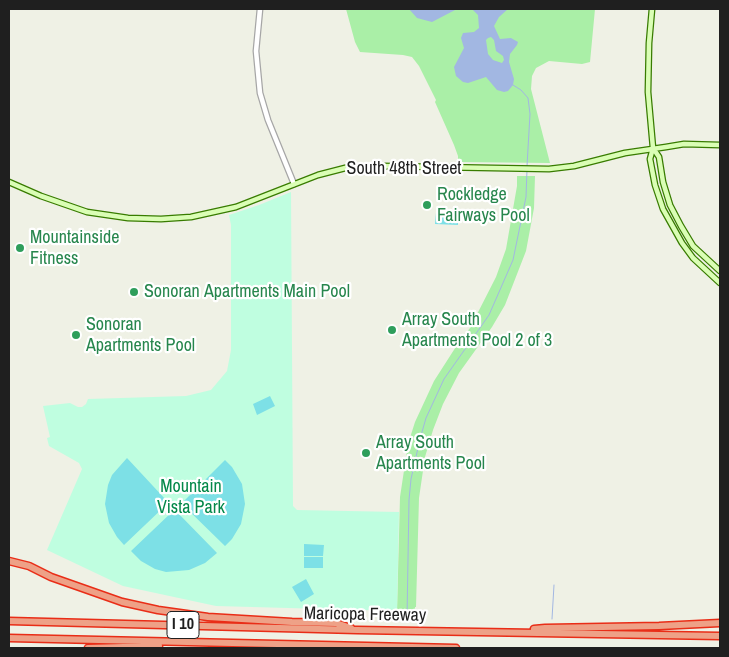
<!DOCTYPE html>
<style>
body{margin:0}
#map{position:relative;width:729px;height:657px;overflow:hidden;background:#eff1e5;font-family:"Archivo Narrow",sans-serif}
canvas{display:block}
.frame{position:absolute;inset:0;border:10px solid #1f1f1f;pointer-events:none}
</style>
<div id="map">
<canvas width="729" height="657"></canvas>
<div class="frame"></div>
</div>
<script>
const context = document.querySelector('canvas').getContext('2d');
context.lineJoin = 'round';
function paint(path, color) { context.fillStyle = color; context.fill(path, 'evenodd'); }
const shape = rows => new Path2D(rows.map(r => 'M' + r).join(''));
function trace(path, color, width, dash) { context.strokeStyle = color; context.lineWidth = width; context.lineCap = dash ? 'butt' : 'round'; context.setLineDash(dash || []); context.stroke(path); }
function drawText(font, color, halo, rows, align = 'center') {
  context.font = font + ' "Archivo Narrow",sans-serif'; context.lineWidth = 4.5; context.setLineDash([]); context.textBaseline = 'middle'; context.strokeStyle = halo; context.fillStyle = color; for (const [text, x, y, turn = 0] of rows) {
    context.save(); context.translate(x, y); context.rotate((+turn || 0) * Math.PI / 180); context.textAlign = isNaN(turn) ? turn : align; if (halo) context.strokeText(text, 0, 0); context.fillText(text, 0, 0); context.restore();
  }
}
paint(shape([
 [346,9,595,9,590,62,582,64,549,61,536,68,532,76,531,89,550,163,458,162,458,156,454,145,435,102,436,100,419,66,412,57,403,55,360,52,355,42],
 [517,176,535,176,534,208,526,251,505,305,492,327,459,373,443,404,433,430,425,457,419,498,416,607,415,607,415,615,410,619,404,619,397,611,400,497,408,444,415,422,434,381,459,342,470,328,496,277,506,249,517,186]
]), '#aaefa7');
paint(shape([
 [291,192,293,506,297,510,399,512,397,611,216,606,123,586,47,550,82,469,79,463,49,446,47,438,50,437,43,406,70,403,78,407,82,407,86,404,88,399,186,396,211,390,227,371,231,350,231,225,229,215,259,205]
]), '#bffee0');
paint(shape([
 [436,213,458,214,458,225,435,224],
 [270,396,275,406,257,415,253,404],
 [127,458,166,500,166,505,124,545,117,537,109,523,105,504,108,485,112,475],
 [225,460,232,467,242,484,245,504,241,524,232,539,225,546,183,505,184,501],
 [173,511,176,511,217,553,205,563,189,570,166,572,155,569,141,561,131,551],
 [304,544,324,545,323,556,304,556],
 [304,557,323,557,323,568,304,568],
 [306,579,314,594,301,602,292,587]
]), '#7de0e6');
paint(shape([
 [409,9,457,9,432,22,417,18],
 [472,9,508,9,499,17,494,26,500,39,511,38,518,42,517,45,510,54,509,62,514,79,513,85,508,91,504,92,497,90,486,77,468,83,463,82,456,76,454,67,464,48,461,38,463,33,474,32,479,28,478,15],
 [491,37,494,40,496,51,503,56,504,60,502,63,493,60,488,54,486,40,488,38]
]), '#a2b7e2');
trace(shape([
 [513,85,521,90,528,98,530,114,527,166],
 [407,618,409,500,411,479,420,439,426,418,444,379,489,315,513,260,526,197,527,170],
 [552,619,554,585]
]), '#a2b7e2', 1);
const tertiary = shape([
 [260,9,256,51,260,93,268,120,294,184]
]);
const secondary = shape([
 [652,9,649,43,648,92,653,148,650,159,655,185,663,209,682,243,693,258,720,283],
 [653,148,659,157,663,182,670,205,681,226,693,246,720,271],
 [9,182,41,196,87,212,128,218,161,219,191,217,236,207,318,175,349,167,381,166,549,169,574,166,625,153,666,147,684,144,720,145]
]);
const motorway = shape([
 [9,561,29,566,51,577,122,602,158,610,208,617,292,622,336,623,351,628],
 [9,621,357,630,720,636],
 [534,629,545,628,659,626,720,623],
 [9,638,456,648],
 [88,648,159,646]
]);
trace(tertiary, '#a6a6a6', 7);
trace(secondary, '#387c00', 7);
trace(motorway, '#e92d17', 9);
trace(tertiary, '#fff', 4.5);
trace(secondary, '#dafeb5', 4.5);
trace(motorway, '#eea187', 6);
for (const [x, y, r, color] of [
 [427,205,5,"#2e9e5b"],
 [20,248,5,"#2e9e5b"],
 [134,292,5,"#2e9e5b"],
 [392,330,5,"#2e9e5b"],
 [76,335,5,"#2e9e5b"],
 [366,453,5,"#2e9e5b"]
]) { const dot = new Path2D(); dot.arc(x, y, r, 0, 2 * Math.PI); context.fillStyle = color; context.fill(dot); trace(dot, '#fff', 2); }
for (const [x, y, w] of [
 [183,625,32]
]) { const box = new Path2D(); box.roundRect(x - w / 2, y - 13.5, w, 27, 4); context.fillStyle = '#fff'; context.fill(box); trace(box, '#1f1f1f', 1); }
drawText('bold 16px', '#1f1f1f', null, [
 ["I 10",183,625]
]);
drawText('18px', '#1f1f1f', '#fff', [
 ["South 48th Street",404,169],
 ["Maricopa Freeway",365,615,1]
]);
drawText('18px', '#27864d', '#fff', [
 ["Rockledge",437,195],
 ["Fairways Pool",437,216],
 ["Mountainside",30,238],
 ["Fitness",30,259],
 ["Sonoran Apartments Main Pool",144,292],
 ["Array South",402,320],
 ["Apartments Pool 2 of 3",402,341],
 ["Sonoran",86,325],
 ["Apartments Pool",86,346],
 ["Array South",376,443],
 ["Apartments Pool",376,464]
], 'left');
drawText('18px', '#038849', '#fff', [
 ["Mountain",191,487],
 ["Vista Park",191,508]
]);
</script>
